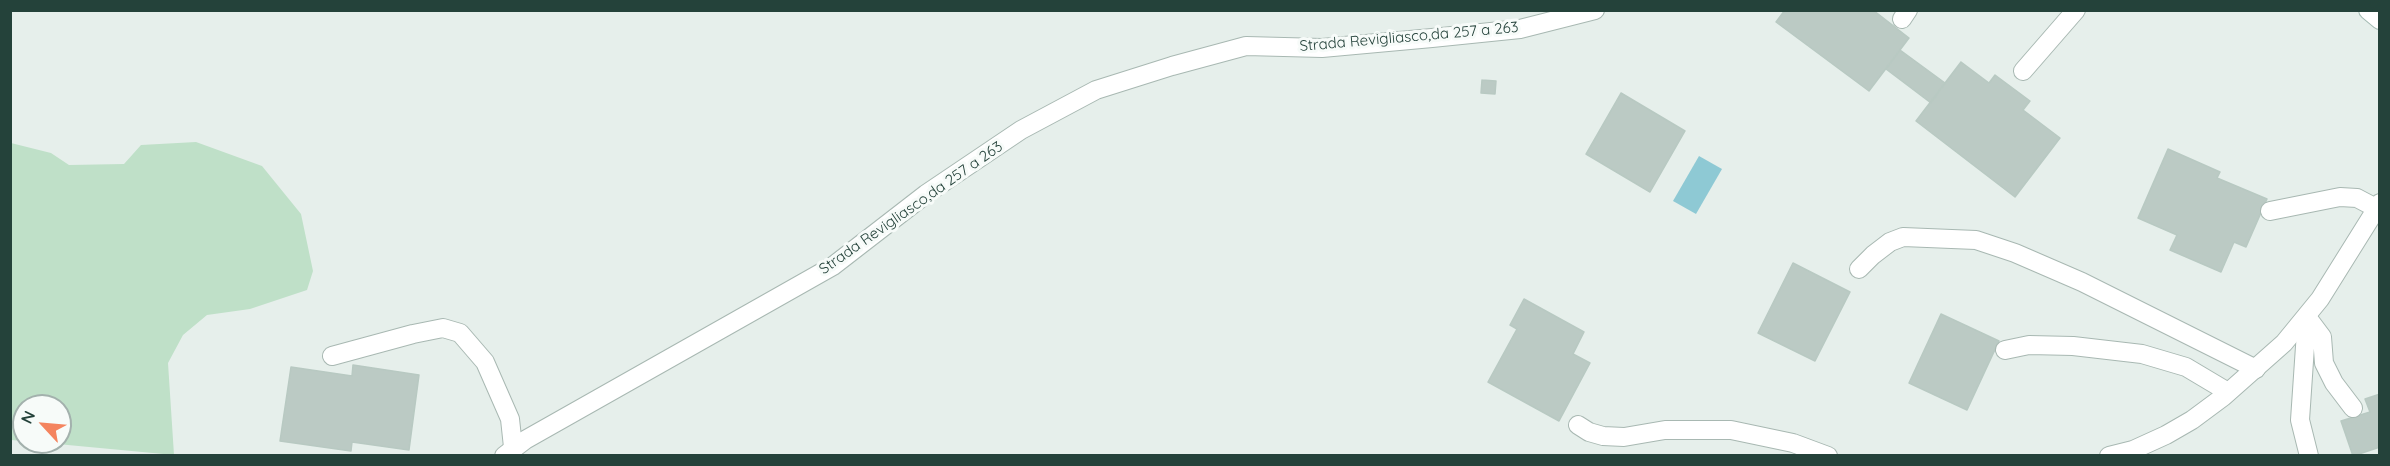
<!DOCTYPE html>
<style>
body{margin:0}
#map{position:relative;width:2390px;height:466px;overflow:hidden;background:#e6efeb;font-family:Quicksand,sans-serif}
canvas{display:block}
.frame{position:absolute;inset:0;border:12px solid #24423a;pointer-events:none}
.north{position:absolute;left:12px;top:394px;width:60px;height:60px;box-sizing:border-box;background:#f7fbf9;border:2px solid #a3b1ad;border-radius:50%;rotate:296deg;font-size:16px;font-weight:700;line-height:24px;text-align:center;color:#24423a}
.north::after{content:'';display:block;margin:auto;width:21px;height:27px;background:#f4845f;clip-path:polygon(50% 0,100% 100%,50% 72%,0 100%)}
</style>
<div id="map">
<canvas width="2390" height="466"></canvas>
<div class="frame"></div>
<div class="north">N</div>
</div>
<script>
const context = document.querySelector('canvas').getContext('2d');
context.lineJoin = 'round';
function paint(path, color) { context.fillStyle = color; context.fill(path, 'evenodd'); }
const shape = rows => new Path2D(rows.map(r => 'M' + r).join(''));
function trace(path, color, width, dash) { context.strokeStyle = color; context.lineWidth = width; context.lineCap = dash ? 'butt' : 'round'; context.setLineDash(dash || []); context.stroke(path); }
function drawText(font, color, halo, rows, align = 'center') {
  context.font = font + ' Quicksand,sans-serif'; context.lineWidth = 6; context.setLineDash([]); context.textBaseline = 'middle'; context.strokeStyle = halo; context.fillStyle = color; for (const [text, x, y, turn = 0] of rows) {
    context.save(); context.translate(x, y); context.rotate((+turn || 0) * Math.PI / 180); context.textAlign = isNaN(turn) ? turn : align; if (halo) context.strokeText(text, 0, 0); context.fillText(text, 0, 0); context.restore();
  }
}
paint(shape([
 [196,142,262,166,301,214,313,271,307,290,250,309,207,315,183,335,168,363,174,455,36,442,60,442,60,406,24,406,24,441,11,440,11,143,51,153,69,165,124,164,141,145]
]), '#bfe0c8');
paint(shape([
 [1699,156,1722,169,1696,214,1673,201]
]), '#8ec9d4');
const building = shape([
 [1785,10,1873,10,1909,38,1869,91,1776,22,1785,10],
 [1900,50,1945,83,1931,103,1886,69,1900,50],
 [1961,62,1989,83,1995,75,2030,101,2023,110,2060,138,2015,197,1916,121,1961,62],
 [1482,80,1496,81,1495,94,1481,93,1482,80],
 [1621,93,1685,131,1650,192,1586,154,1621,93],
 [2168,149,2220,172,2217,178,2267,199,2246,247,2234,242,2221,272,2170,250,2177,235,2138,218,2168,149],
 [1793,263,1850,292,1815,361,1758,333,1793,263],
 [1524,299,1584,332,1573,354,1590,363,1559,421,1488,382,1517,329,1510,325,1524,299],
 [1941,314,1999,341,1967,410,1909,383,1941,314],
 [353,365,419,375,409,450,352,442,351,451,280,441,291,367,352,376,353,365],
 [2380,394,2380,447,2353,456,2341,421,2370,412,2365,399,2380,394]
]);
paint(building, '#bbcac4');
trace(building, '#b8c9c2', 1.5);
const lane = shape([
 [1902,19,1908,10],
 [2023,71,2076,10],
 [2270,211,2340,197,2357,198,2376,208],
 [1859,269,1873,255,1890,242,1903,237,1976,240,2015,253,2082,282,2256,369],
 [2307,317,2300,420,2309,456],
 [2307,317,2322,337,2324,363,2334,383,2353,408],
 [2005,350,2029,345,2073,346,2142,354,2186,367,2228,392],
 [332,356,413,334,443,328,460,333,485,362,510,419,513,447],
 [1578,425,1589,432,1603,436,1624,437,1665,430,1731,430,1793,443,1828,456]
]);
const street = shape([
 [504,456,525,440,833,266,926,194,1021,130,1096,90,1172,66,1246,46,1322,48,1432,38,1520,29,1595,10],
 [2109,456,2133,450,2166,435,2192,420,2223,397,2284,343,2320,299,2380,203]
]);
const secondary = shape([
 [2368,10,2380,20]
]);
trace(lane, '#a8b8b2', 20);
trace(street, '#a8b8b2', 20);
trace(secondary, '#a4bbb3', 20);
trace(lane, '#fff', 18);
trace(street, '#fff', 18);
trace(secondary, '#fff', 18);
drawText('15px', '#24423a', '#f7fbf9', [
 ["Strada Revigliasco,da 257 a 263",1409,37,-5],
 ["Strada Revigliasco,da 257 a 263",911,208,-35]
]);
</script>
